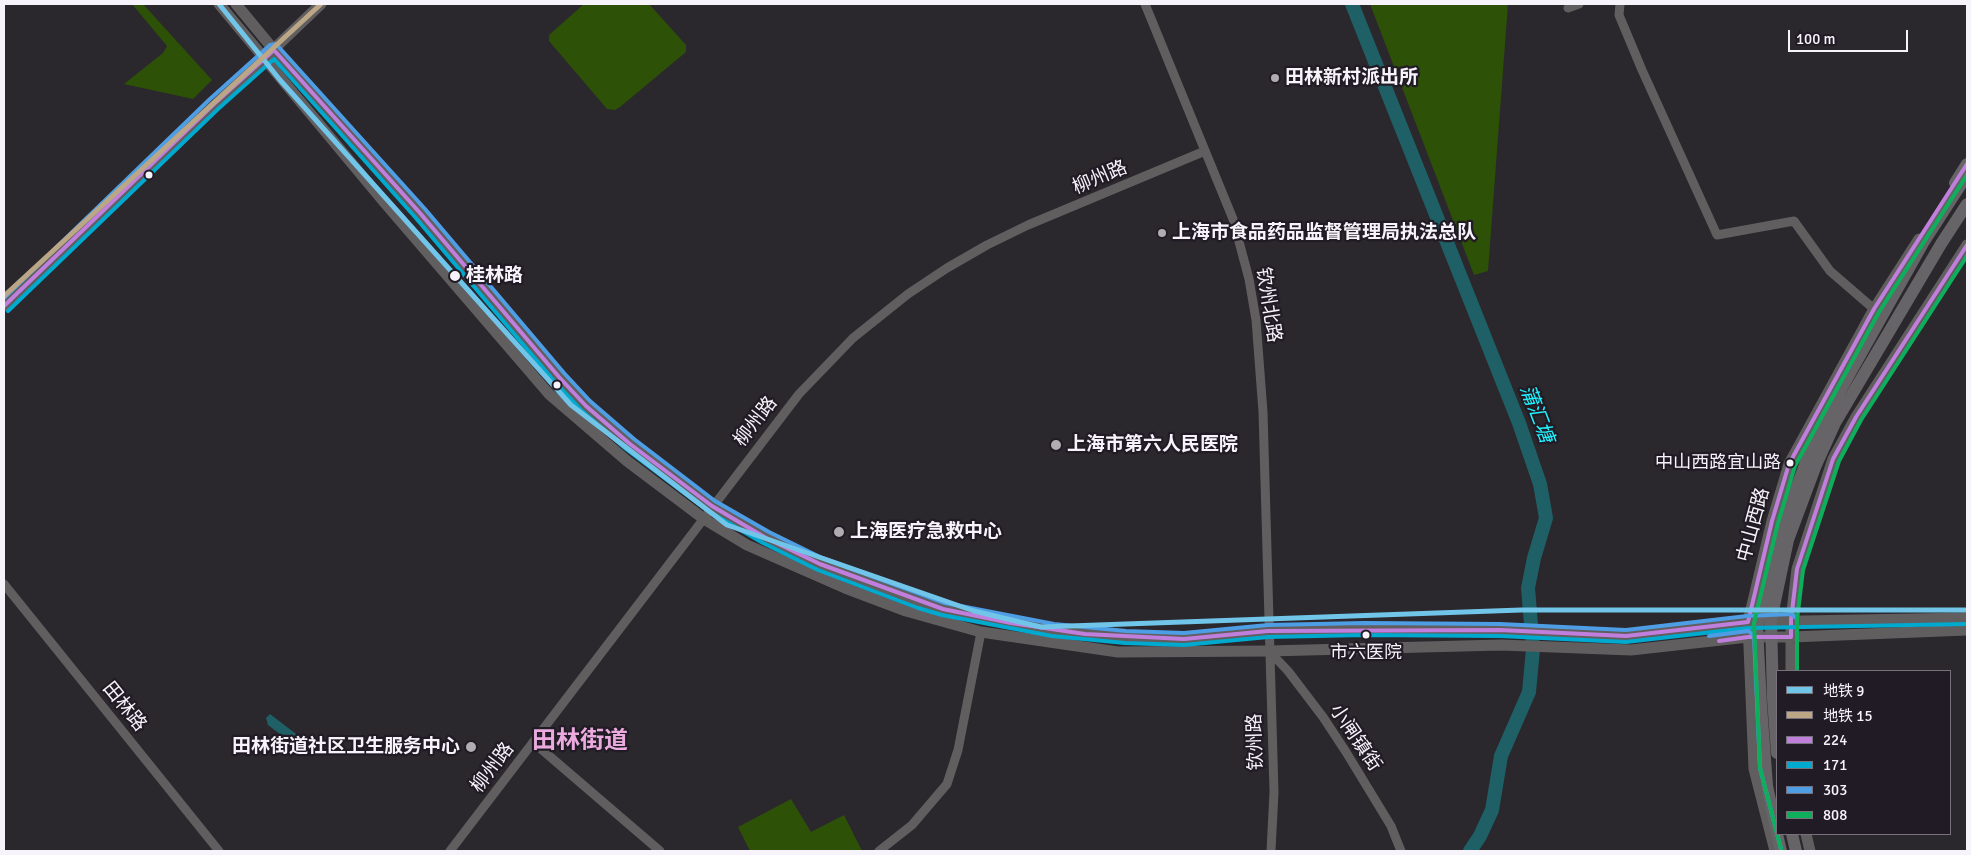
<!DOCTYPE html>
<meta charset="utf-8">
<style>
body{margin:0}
#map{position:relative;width:1971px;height:855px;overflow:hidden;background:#2a272d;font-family:Signika,"Noto Sans SC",sans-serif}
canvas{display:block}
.frame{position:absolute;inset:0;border:5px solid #f6f3fa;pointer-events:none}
.legend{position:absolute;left:1776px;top:670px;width:175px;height:165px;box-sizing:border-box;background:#211b25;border:1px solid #76717a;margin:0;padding:6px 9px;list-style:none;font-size:15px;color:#f6f3fa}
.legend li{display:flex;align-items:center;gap:10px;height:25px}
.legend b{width:25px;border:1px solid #76717a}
.scale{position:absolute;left:1788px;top:30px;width:120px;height:22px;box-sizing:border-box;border:2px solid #f6f3fa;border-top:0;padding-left:6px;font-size:15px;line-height:18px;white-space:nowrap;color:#f6f3fa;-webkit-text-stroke:4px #211b25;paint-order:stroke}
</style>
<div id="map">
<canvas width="1971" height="855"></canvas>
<div class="frame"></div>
<ul class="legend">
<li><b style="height:6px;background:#71c5e8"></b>地铁 9</li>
<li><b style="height:6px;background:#bba786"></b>地铁 15</li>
<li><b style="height:6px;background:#c07fdc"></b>224</li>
<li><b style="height:6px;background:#00a9ce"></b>171</li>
<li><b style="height:6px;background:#4d9ee5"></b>303</li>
<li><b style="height:6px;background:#0daf5c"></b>808</li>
</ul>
<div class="scale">100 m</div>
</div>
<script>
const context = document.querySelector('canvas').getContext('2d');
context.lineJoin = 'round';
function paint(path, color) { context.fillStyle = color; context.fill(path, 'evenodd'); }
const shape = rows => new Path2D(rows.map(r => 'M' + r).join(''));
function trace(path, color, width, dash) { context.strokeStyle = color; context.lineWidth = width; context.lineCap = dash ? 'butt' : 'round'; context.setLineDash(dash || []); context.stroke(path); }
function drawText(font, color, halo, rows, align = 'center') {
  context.font = font + ' Signika,"Noto Sans SC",sans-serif'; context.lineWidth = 4.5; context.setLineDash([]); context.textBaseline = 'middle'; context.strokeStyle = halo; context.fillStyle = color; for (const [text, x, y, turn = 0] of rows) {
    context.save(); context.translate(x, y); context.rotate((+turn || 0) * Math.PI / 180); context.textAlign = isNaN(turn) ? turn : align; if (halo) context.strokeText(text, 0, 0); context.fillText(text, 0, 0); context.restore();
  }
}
paint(shape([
 [132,4,143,4,212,80,193,99,124,84,163,53,167,46],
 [584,4,649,4,686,45,686,52,620,107,615,110,607,109,549,41,549,35],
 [1370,4,1508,4,1488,271,1474,275],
 [791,799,811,832,844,815,862,851,750,851,738,827]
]), '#2e5108');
paint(shape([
 [270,714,300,737,301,739,297,745,294,745,268,725,266,718]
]), '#1e6065');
trace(shape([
 [1352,4,1519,423,1540,484,1546,518,1534,558,1528,588,1533,649,1529,692,1501,756,1492,810,1480,836,1470,851]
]), '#1e6065', 14);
trace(shape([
 [1145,4,1233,219,1249,279,1256,320,1263,412,1274,792,1271,851],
 [1620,4,1619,15,1642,70,1717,235,1794,221,1830,271,1874,309],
 [1568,8,1579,4],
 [4,584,219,851],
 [1269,651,1288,671,1323,717,1346,752,1391,826,1401,851],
 [533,742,660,851],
 [450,851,799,394,853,338,908,294,947,268,987,245,1028,225,1205,151],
 [879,851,912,825,947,784,958,750,981,632]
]), '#605e5e', 9);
trace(shape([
 [219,4,384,202,549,394,627,461,704,519,747,545,845,588,906,611,981,632,1118,652,1269,651,1501,645,1631,650,1748,637,1791,637,1967,630],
 [236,4,274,50,420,213,559,377,586,406,630,444,712,506,766,538,820,564,920,602,943,609,1053,630,1126,637,1184,639,1268,631,1364,629,1500,630,1626,636,1748,622,1967,618],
 [4,306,321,4],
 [1791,671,1791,620,1797,569,1833,459,1856,417,1967,245],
 [1806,834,1810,851],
 [1775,851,1754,769,1748,622,1772,521,1789,464,1874,309,1919,239]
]), '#615e60', 11);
trace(shape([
 [1955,183,1967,164],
 [1777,834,1781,851],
 [1792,834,1796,851]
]), '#666466', 12);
trace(shape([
 [1777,753,1773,699,1771,620,1788,540,1816,465,1835,423,1941,244,1967,204],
 [1777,833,1767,786,1761,705,1757,626,1777,540,1806,462,1827,414,1923,243,1967,175]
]), '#666466', 12);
trace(shape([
 [4,306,214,104,274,50,420,213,559,377,586,406,630,444,712,506,766,538,820,564,943,609,1011,623,1085,634,1184,639,1268,631,1500,630,1626,636,1748,622,1772,521,1789,464,1874,309,1967,164],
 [1719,641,1748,637,1791,637,1791,620,1797,569,1833,459,1856,417,1967,245]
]), '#c07fdc', 4);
trace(shape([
 [8,311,218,109,274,59,415,217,554,381,582,411,626,449,708,511,763,543,818,570,918,608,942,615,1052,636,1125,643,1184,645,1268,637,1364,635,1500,636,1626,642,1748,628,1967,624]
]), '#00a9ce', 4);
trace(shape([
 [4,298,210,99,270,45,276,44,425,209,564,373,590,401,634,439,715,501,769,532,822,558,945,603,1054,624,1126,631,1184,633,1268,625,1364,623,1500,624,1626,630,1747,616,1792,614,1797,619,1797,671],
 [1709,636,1748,631,1754,635,1760,768,1781,849]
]), '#4d9ee5', 4);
trace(shape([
 [1797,671,1797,620,1803,570,1839,461,1861,420,1967,256],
 [1781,849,1760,768,1754,623,1778,523,1795,466,1879,312,1967,175]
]), '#0daf5c', 4);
trace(shape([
 [219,4,280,80,571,405,727,525,974,611,1041,627,1521,610,1967,610]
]), '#71c5e8', 5);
trace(shape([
 [4,296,321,4]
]), '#bba786', 5);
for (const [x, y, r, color] of [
 [1275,78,5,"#afacb2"],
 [149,175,4.5,"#f6f3fa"],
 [1162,233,5,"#afacb2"],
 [455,276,6,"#f6f3fa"],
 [557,385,4.5,"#f6f3fa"],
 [1056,445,6,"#afacb2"],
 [1790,463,4.5,"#f6f3fa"],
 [839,532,6,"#afacb2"],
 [1366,635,4.5,"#f6f3fa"],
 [471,747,6,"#afacb2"]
]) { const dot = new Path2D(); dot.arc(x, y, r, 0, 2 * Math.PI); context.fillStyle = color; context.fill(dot); trace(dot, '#211b25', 2); }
drawText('18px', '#f6f3fa', '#211b25', [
 ["中山西路宜山路",1781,463],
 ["市六医院",1366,653,"center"]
], 'right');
drawText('bold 19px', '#f6f3fa', '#211b25', [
 ["田林新村派出所",1285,78],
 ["上海市食品药品监督管理局执法总队",1172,233],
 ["上海市第六人民医院",1067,445],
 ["上海医疗急救中心",850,532],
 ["田林街道社区卫生服务中心",460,747,"right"]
], 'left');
drawText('19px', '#f6f3fa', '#211b25', [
 ["柳州路",1100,178,-23],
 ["钦州北路",1268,305,81],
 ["柳州路",756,422,-52],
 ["中山西路",1754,525,-75],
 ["田林路",124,707,51],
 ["小闸镇街",1355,738,56],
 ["钦州路",1256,742,-92],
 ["柳州路",493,768,-53]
]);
drawText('bold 19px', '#f6f3fa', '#211b25', [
 ["桂林路",466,276]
], 'left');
drawText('italic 20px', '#20f3fe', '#211b25', [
 ["蒲汇塘",1536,414,69]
]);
drawText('bold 24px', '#eaaade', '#211b25', [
 ["田林街道",580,742]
]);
</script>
